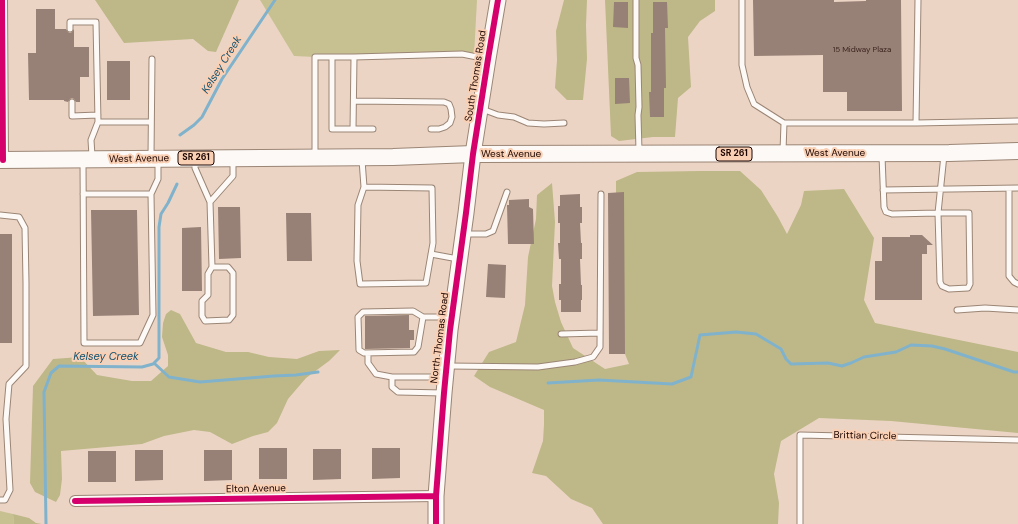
<!DOCTYPE html>
<style>
body{margin:0}
canvas{display:block;background:#ebd4c4}
</style>
<canvas width="1018" height="524"></canvas>
<script>
const context = document.querySelector('canvas').getContext('2d');
context.lineJoin = 'round';
function paint(path, color) { context.fillStyle = color; context.fill(path, 'evenodd'); }
const shape = rows => new Path2D(rows.map(r => 'M' + r).join(''));
function trace(path, color, width, dash) { context.strokeStyle = color; context.lineWidth = width; context.lineCap = dash ? 'butt' : 'round'; context.setLineDash(dash || []); context.stroke(path); }
function drawText(font, color, halo, rows, align = 'center') {
  context.font = font + ' "DM Sans",sans-serif'; context.lineWidth = 4; context.setLineDash([]); context.textBaseline = 'middle'; context.strokeStyle = halo; context.fillStyle = color; for (const [text, x, y, turn = 0] of rows) {
    context.save(); context.translate(x, y); context.rotate((+turn || 0) * Math.PI / 180); context.textAlign = isNaN(turn) ? turn : align; if (halo) context.strokeText(text, 0, 0); context.fillText(text, 0, 0); context.restore();
  }
}
paint(shape([
 [260,0,477,0,474,56,315,57,294,56],
 [0,511,13,514,14,524,0,524]
]), '#c7c192');
paint(shape([
 [95,0,239,0,216,52,208,51,193,39,124,43],
 [564,0,587,0,586,25,587,59,583,100,567,100,555,88,557,60,556,31],
 [605,0,715,0,715,11,700,21,688,37,691,87,678,98,675,137,653,137,619,141,611,136],
 [700,171,740,171,761,190,778,217,787,234,801,205,804,191,844,189,874,238,864,300,875,323,1018,352,1018,433,891,421,819,418,781,441,774,474,779,503,778,524,603,524,592,508,571,499,546,476,532,473,543,441,544,424,544,410,490,387,474,376,489,352,516,342,525,305,528,257,536,219,537,195,552,183,555,222,552,286,555,302,561,322,573,348,605,369,629,364,625,354,616,206,616,181,637,172],
 [171,310,180,314,196,343,226,352,248,352,269,357,297,359,319,351,340,350,329,361,306,378,288,399,277,423,268,432,253,436,232,444,210,432,194,430,164,436,142,444,61,451,62,479,60,495,56,502,35,492,30,483,33,386,53,359,80,357,97,375,132,381,151,381,168,366,168,355,162,337,163,323,166,314],
 [13,514,29,518,36,523,42,524,14,524]
]), '#beb888');
trace(shape([
 [180,135,194,125,202,117,222,79,275,0],
 [154,363,169,377,200,382,274,376,296,375,318,372],
 [548,383,599,380,672,384,691,377,700,335,736,332,756,334,781,349,786,359,791,364,828,363,842,366,851,363,864,357,896,352,911,345,932,346,945,349,1014,372,1018,372],
 [46,524,44,392,51,373,59,366,142,367,153,364,159,358,159,227,161,214,168,203,177,184]
]), '#81b2cc', 3);
paint(shape([
 [753,0,834,0,834,2,866,1,866,0,901,0,902,111,847,111,847,92,823,92,823,55,754,56],
 [614,2,628,2,628,28,613,27],
 [653,2,667,2,668,28,665,28,666,88,664,88,664,117,650,117,649,92,651,92,651,33,653,33],
 [36,9,55,9,55,29,66,29,68,32,70,33,72,32,74,29,74,47,89,47,89,77,80,77,80,102,76,102,74,99,72,98,70,99,68,102,64,101,64,100,29,100,28,53,36,53],
 [107,61,130,61,130,100,107,100],
 [615,78,629,78,630,103,615,104],
 [624,192,625,354,609,354,608,193],
 [580,194,580,207,582,207,582,223,580,223,581,243,582,243,582,259,580,259,581,285,582,285,582,300,581,300,581,312,561,312,561,300,559,300,559,284,561,284,561,259,559,259,558,243,560,243,560,223,558,223,558,206,560,206,560,195],
 [529,199,529,207,533,209,534,244,508,244,507,205,509,205,509,200],
 [218,207,240,207,241,258,219,259],
 [91,210,137,210,139,315,93,316],
 [286,213,311,213,312,261,287,261],
 [201,227,202,291,182,291,182,228],
 [0,234,12,234,12,343,0,343],
 [910,235,922,235,933,245,927,245,927,254,922,254,922,300,875,300,875,261,882,261,882,237,910,237],
 [488,264,506,265,505,298,486,297],
 [409,315,409,330,414,330,414,340,410,340,410,348,365,349,365,316],
 [259,448,287,448,287,479,259,479],
 [372,448,400,448,400,478,372,479],
 [313,449,341,449,341,479,313,480],
 [135,450,163,450,163,480,135,481],
 [204,450,232,450,232,480,204,481],
 [88,451,116,451,116,482,88,482]
]), '#978076');
const lane = shape([
 [636,0,636,58,638,65,639,107,638,115,639,151],
 [742,0,742,65,747,87,754,104,784,123],
 [70,29,70,22,96,22,98,122,91,140,92,156],
 [332,57,332,129,373,129],
 [354,101,444,102,449,104,451,109,452,117,450,123,445,127,439,129,431,129],
 [72,102,72,116,98,115],
 [482,109,498,115,514,117,528,123,544,124,564,123],
 [98,122,151,122],
 [916,123,1018,121],
 [353,129,354,57],
 [783,151,784,123,916,123,918,0],
 [151,156,152,59],
 [882,156,884,207,886,212,892,214,938,213,940,282,942,286,949,289,968,288,970,284,969,213,938,213,944,155],
 [315,157,315,57,354,57,462,54,487,59],
 [195,160,195,168,210,202],
 [362,160,364,187,358,205,357,261,360,284,426,283,433,243,432,188,364,187],
 [83,161,84,343,140,343,153,315,151,194,158,179,158,160],
 [1009,189,1009,276,1014,282,1018,284],
 [883,190,1018,188],
 [83,194,151,194],
 [0,215,19,217,25,228,26,283,26,366,9,384,6,419,10,490,5,500,0,500],
 [464,234,486,234,493,231,507,192],
 [431,254,458,259],
 [212,267,208,274,208,295,202,301,202,316,205,321,229,320,233,315,233,273,228,267,212,267,210,202,233,176,233,161],
 [957,310,985,308,1018,310],
 [423,317,418,347,414,352,364,353,359,350,358,317,363,312,413,311,423,317,450,317],
 [561,334,600,333],
 [368,353,368,363,376,374,392,377],
 [449,366,538,367,575,362,593,357,600,347,601,194],
 [443,393,398,392,392,387,392,377,444,377],
 [800,524,800,435,1018,440]
]);
const street = shape([
 [2,0,3,160],
 [75,501,436,496]
]);
const secondary = shape([
 [436,524,436,496,444,393,450,330,466,213,473,154,488,59,498,0]
]);
const primary = shape([
 [0,160,393,157,473,154,949,153,1018,151]
]);
trace(lane, '#9b8575', 7);
trace(street, '#9b8575', 12);
trace(secondary, '#9b8575', 17);
trace(primary, '#9b8575', 18);
trace(lane, '#fcf9f6', 5);
trace(street, '#fcf9f6', 10);
trace(secondary, '#fcf9f6', 15);
trace(primary, '#fcf9f6', 16);
trace(shape([
 [2,0,3,160],
 [75,501,436,496],
 [436,524,436,496,444,393,450,330,466,213,473,154,488,59,498,0]
]), '#d6006c', 6);
drawText('8px', '#3c241e', null, [
 ["15 Midway Plaza",862,50]
]);
for (const [x, y, w] of [
 [734,154,36],
 [196,158,36]
]) { const box = new Path2D(); box.roundRect(x - w / 2, y - 7, w, 14, 3); context.fillStyle = '#fad0b5'; context.fill(box); trace(box, '#1d0600', 1); }
drawText('bold 9px', '#1d0600', null, [
 ["SR 261",734,154],
 ["SR 261",196,158]
]);
drawText('10px', '#1d0600', '#fad0b5', [
 ["South Thomas Road",476,76,-81],
 ["West Avenue",835,153],
 ["West Avenue",511,154],
 ["West Avenue",139,159,-1],
 ["North Thomas Road",440,338,-83],
 ["Brittian Circle",865,436,1],
 ["Elton Avenue",256,489,-1]
]);
drawText('italic 11px', '#135270', '#fad0b5', [
 ["Kelsey Creek",222,65,-58],
 ["Kelsey Creek",106,357]
]);
</script>
